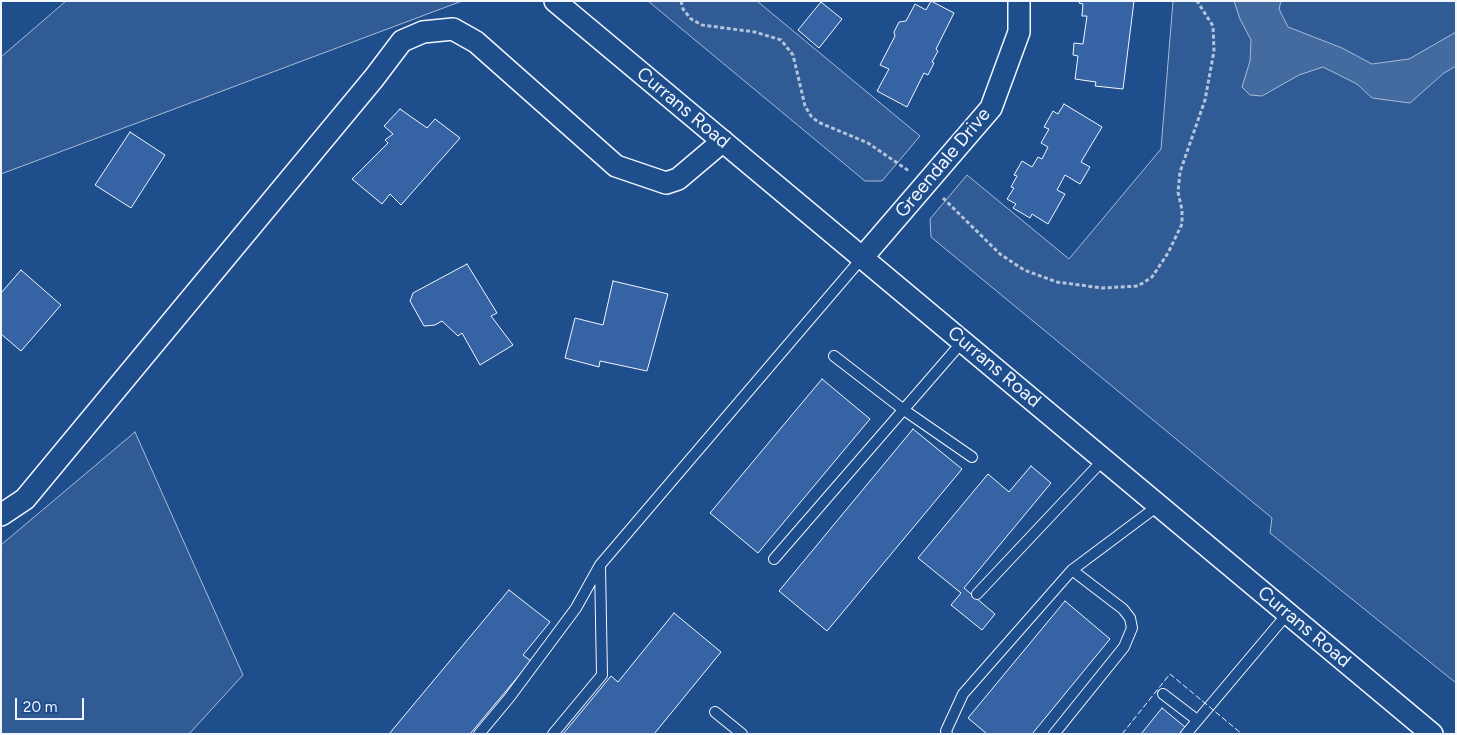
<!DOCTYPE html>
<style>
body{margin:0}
#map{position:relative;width:1457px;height:735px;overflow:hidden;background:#1f4e8c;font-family:Figtree,sans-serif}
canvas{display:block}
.frame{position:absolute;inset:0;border:2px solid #f2f6ff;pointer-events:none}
.scale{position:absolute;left:15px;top:698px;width:69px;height:22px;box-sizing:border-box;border:2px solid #f2f6ff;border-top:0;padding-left:6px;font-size:15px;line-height:18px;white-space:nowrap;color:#f2f6ff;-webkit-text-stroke:4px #1f4e8c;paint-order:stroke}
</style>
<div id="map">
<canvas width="1457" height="735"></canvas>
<div class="frame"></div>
<div class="scale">20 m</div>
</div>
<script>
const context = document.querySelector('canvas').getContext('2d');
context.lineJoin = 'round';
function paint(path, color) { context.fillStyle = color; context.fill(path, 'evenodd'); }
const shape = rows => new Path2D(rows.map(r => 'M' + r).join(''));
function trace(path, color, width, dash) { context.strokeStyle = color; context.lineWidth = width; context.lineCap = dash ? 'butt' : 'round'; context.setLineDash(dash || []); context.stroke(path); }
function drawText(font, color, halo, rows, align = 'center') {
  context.font = font + ' Figtree,sans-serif'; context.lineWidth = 4; context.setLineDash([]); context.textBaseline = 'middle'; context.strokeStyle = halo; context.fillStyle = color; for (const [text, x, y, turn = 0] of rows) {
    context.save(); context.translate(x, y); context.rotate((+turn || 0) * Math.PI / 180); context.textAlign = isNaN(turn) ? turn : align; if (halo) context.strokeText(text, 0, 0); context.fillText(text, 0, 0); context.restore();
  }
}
const built = shape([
 [66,1,462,1,1,174,1,57,66,1],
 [648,1,757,1,920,136,882,181,865,181,648,1],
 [1173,1,1456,1,1456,683,1270,533,1272,518,931,237,930,219,967,175,1069,259,1161,149,1173,1],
 [135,432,243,675,189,734,1,734,1,545,135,432]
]);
paint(built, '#305b95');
trace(built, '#a8bbd7', 1);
const water = shape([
 [1234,1,1281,1,1279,9,1288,27,1342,48,1372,64,1409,59,1456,32,1456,66,1444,73,1410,103,1372,98,1357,84,1323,67,1299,75,1262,96,1250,95,1242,87,1250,61,1251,40,1240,19,1234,1]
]);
paint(water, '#446ba0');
trace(water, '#a8bbd7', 1);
const building = shape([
 [931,1,954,13,936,49,938,51,932,62,934,63,928,75,924,73,907,107,877,91,889,69,880,65,895,36,894,32,899,22,906,21,915,4,926,10,931,1],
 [1080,1,1134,1,1123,89,1095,86,1096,82,1075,79,1078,56,1073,55,1074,43,1083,44,1087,16,1082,16,1083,4,1079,3,1080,1],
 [821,2,842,19,819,48,798,30,821,2],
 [1064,104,1102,127,1081,162,1090,167,1080,184,1065,175,1057,190,1065,194,1048,224,1032,214,1030,218,1013,208,1016,204,1007,199,1014,188,1011,187,1017,176,1014,175,1022,161,1032,167,1038,157,1042,159,1048,147,1041,143,1049,129,1044,127,1053,111,1058,114,1064,104],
 [400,109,427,128,435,119,460,138,401,205,390,194,382,204,352,179,388,143,385,140,393,134,384,126,400,109],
 [130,132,165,155,131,208,95,185,130,132],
 [467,264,497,313,491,316,513,345,480,365,462,333,458,336,442,321,435,325,424,326,410,301,413,293,467,264],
 [21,270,61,305,21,351,1,334,1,293,21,270],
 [613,281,668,294,647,371,600,361,599,367,565,358,575,318,603,325,613,281],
 [822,379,870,419,758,553,710,513,822,379],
 [913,429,962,469,827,631,779,591,913,429],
 [1031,466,1051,483,964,588,995,614,982,630,951,605,961,593,918,558,988,474,1009,492,1031,466],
 [509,590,550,622,523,655,531,661,470,734,389,734,509,590],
 [1065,601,1110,639,1032,734,987,734,968,718,1065,601],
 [674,613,721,652,654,734,563,734,611,676,618,682,674,613],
 [1162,708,1185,727,1179,734,1141,734,1162,708]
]);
paint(building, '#3563a3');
trace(building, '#f2f6ff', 1);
const lane = shape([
 [834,356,904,410,972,457],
 [774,559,963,341],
 [977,594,1104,459],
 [1163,694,1197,720],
 [715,712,742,734],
 [479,734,509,698,576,608,600,565,862,258],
 [553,734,602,675,600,566],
 [947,734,946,731,963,694,1072,570,1159,505],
 [1054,734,1124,647,1132,628,1130,618,1123,609,1072,570],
 [1186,734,1288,613]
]);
const street = shape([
 [555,1,1432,734],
 [862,258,991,108,1019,32,1019,1],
 [1,515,25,499,374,78,402,41,423,32,453,29,476,42,616,166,666,183,678,179,723,141]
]);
trace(lane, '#f2f6ff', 12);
trace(street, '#f2f6ff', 24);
trace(shape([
 [681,1,683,9,691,19,702,25,755,32,781,40,793,55,805,106,811,116,818,122,868,143,909,171],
 [943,198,1000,254,1024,270,1057,282,1102,288,1138,286,1152,277,1168,253,1182,224,1182,210,1178,192,1180,172,1205,100,1214,51,1213,26,1197,1]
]), '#b3c4dc', 3, [4, 2.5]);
trace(lane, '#1f4e8c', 10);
trace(street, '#1f4e8c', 21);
trace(shape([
 [1122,734,1170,674,1242,734]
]), '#f2f6ff', 1, [6, 2.5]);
drawText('19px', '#f2f6ff', '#1f4e8c', [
 ["Currans Road",683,108,40],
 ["Greendale Drive",943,163,-50],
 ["Currans Road",994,367,40],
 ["Currans Road",1304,627,40]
]);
</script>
